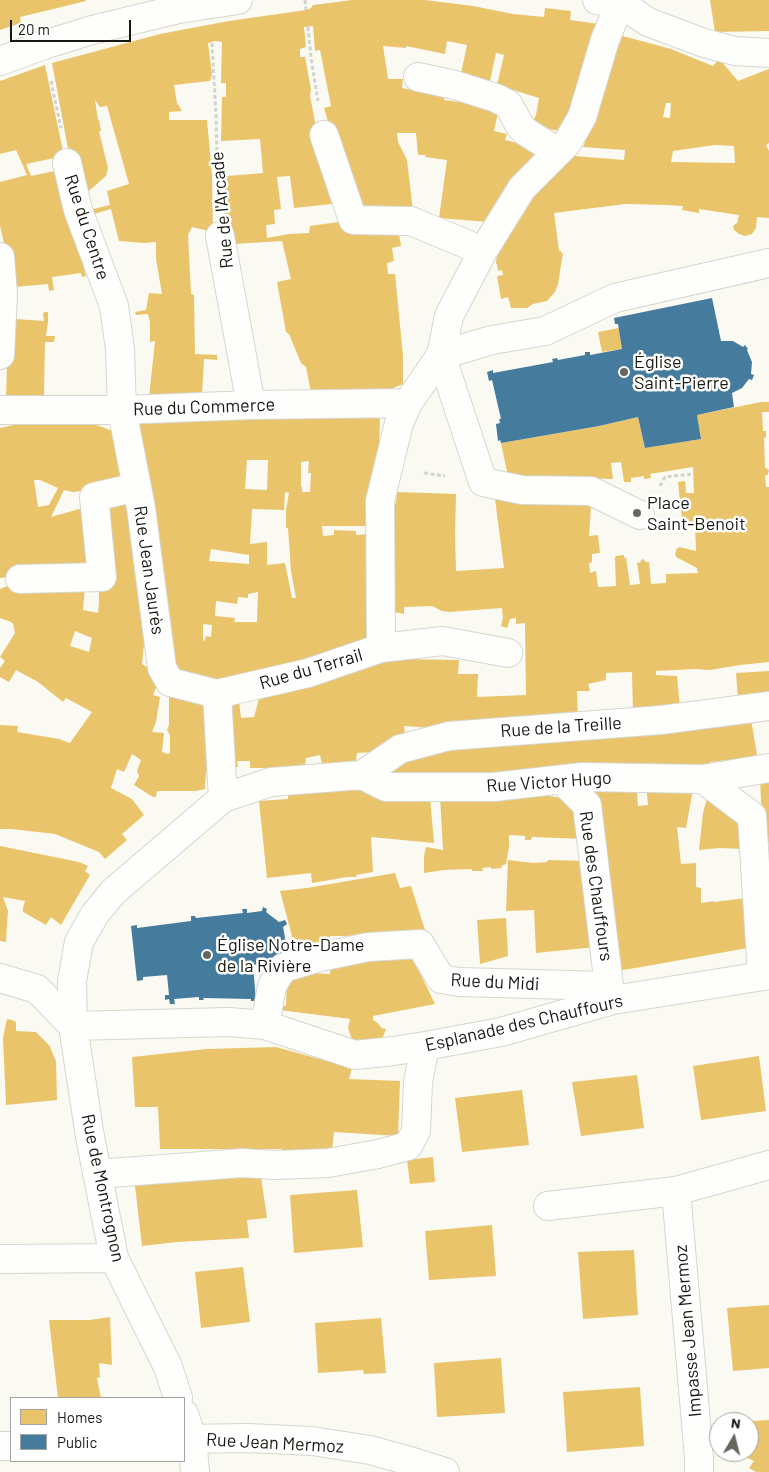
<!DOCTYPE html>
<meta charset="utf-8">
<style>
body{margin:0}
#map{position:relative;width:769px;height:1472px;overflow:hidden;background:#fafaf2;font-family:Barlow,sans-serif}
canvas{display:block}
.legend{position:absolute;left:10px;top:1397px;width:175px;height:65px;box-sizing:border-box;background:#fff;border:1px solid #a3a3a1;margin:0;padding:6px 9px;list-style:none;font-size:15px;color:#181813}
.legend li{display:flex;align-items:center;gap:10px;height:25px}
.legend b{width:25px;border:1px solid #a3a3a1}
.north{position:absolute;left:709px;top:1412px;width:50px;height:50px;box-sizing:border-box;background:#fff;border:1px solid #a3a3a1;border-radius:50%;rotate:8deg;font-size:14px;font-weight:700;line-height:20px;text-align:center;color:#181813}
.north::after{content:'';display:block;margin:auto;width:18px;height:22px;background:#676761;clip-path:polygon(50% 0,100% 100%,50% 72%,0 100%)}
.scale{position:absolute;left:10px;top:20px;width:121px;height:22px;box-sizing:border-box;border:2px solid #181813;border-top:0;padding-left:6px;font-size:15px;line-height:18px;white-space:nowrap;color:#181813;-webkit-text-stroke:4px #fff;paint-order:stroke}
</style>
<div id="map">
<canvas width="769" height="1472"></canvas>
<ul class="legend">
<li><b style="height:14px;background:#e9c46a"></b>Homes</li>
<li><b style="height:14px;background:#457b9d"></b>Public</li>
</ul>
<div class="north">N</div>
<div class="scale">20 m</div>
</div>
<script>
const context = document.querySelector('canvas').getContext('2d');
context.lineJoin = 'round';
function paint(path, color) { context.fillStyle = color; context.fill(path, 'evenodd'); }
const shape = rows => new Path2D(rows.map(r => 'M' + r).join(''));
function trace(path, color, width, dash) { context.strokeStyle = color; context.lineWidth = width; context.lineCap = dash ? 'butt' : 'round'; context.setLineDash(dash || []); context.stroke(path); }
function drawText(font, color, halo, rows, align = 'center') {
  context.font = font + ' Barlow,sans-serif'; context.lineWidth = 5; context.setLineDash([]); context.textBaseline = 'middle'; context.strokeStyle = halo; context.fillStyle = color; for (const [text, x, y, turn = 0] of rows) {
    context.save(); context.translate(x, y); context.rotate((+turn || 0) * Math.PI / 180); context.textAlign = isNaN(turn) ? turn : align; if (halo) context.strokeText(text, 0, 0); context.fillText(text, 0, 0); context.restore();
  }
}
paint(shape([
 [0,0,86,0,86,1,20,17,21,23,0,30],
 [352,0,425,0,473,6,513,14,544,17,545,8,571,11,570,20,599,24,589,59,562,131,553,130,531,124,536,115,539,98,497,85,504,55,496,53,490,81,460,78,467,45,447,41,445,54,406,46,406,48,383,46,388,79,403,79,402,88,445,97,444,100,460,102,498,112,494,131,507,134,505,140,538,148,488,222,439,218,447,160,425,157,426,155,418,155,416,133,397,133,398,142,407,160,413,211,361,216,338,134,334,124,329,125,324,108,331,106,320,50,315,51,313,26,304,27,306,47,300,49,300,57,305,57,311,89,310,96,316,127,341,203,294,208,290,176,277,177,281,209,274,210,275,224,266,225,267,238,289,234,309,233,310,226,346,221,398,228,401,246,392,248,394,261,387,263,388,274,395,274,403,356,403,384,383,392,311,393,306,367,301,363,289,334,286,332,277,282,291,279,282,241,234,244,227,241,222,168,226,168,227,176,263,173,260,139,221,141,222,97,226,97,226,83,221,83,222,42,215,41,208,43,212,74,210,81,174,85,177,103,182,111,169,112,169,120,207,120,212,175,213,232,192,227,188,235,191,294,194,295,195,354,217,355,217,360,204,359,202,394,149,397,155,341,150,342,150,322,148,314,136,315,135,312,146,310,149,293,162,294,156,259,156,242,144,243,119,241,111,209,90,215,89,210,110,205,107,191,129,184,107,106,100,107,95,100,98,120,99,120,101,131,99,131,108,168,106,176,84,195,72,170,52,63,160,34,229,21,306,10,311,8,313,5],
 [710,0,769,0,769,31,715,32],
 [619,35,671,49,713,66,718,60,721,61,738,81,769,69,769,143,766,145,769,151,769,218,757,217,756,228,752,234,745,236,739,234,734,230,733,226,737,223,739,215,699,209,699,213,682,210,683,206,666,205,625,204,554,213,559,251,561,251,561,253,563,253,558,284,555,292,547,301,533,304,527,308,511,308,508,297,501,299,497,276,503,275,502,270,498,271,497,264,496,264,497,253,502,249,510,226,562,155,624,160,625,150,583,147,598,110],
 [666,103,671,103,670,118,663,117],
 [715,145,734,146,735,163,671,162,673,151],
 [45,65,64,156,26,164,31,176,59,170,86,276,82,277,81,273,52,277,54,290,49,291,48,284,14,287,0,226,0,182,27,175,16,150,0,154,0,81],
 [45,312,48,312,48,322,46,336,55,336,54,342,45,342,44,395,45,399,6,402,7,363,15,319,44,321,43,313],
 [619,328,622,349,602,352,598,332],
 [761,402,769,402,769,412,762,412,763,431,766,431,766,437,764,438,765,468,767,468,768,471,768,475,765,475,766,487,769,487,769,662,740,665,710,670,695,669,656,671,656,675,677,676,680,708,633,714,632,672,606,673,606,680,588,684,590,691,577,691,578,721,463,730,404,726,406,742,375,752,357,753,356,761,337,765,337,763,322,764,320,755,306,758,305,765,291,766,291,768,250,768,250,761,237,761,238,767,229,767,231,709,235,704,239,701,241,718,254,717,260,695,396,659,459,660,458,674,478,674,477,697,526,695,525,623,516,624,516,618,510,619,507,628,501,626,503,618,502,608,449,612,442,611,432,606,404,607,404,614,394,612,395,552,394,551,394,536,395,504,396,503,397,492,456,494,455,535,456,571,504,568,495,499,590,501,591,506,589,536,598,535,600,553,592,554,592,562,589,563,590,573,596,571,598,587,616,586,615,558,616,556,624,555,624,558,626,557,630,585,640,584,637,562,640,563,641,560,643,559,646,562,649,562,651,584,666,583,666,574,698,573,697,568,676,557,676,555,675,554,677,548,679,548,679,547,696,551,695,526,683,529,678,482,685,481,686,493,694,493,693,467,650,474,651,478,644,479,644,476,631,478,631,482,624,482,621,462,611,463,613,479,508,476,501,443,599,426,638,417,645,448,701,439,697,415],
 [380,413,379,453,377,452,374,473,369,526,322,526,323,536,334,535,334,530,356,531,356,535,370,534,368,643,226,681,184,677,172,664,139,420],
 [247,460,268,460,267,490,245,489],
 [309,461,308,473,311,473,310,492,302,492,302,487,301,487,301,462],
 [285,492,289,493,286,510,286,528,288,528,291,571,296,598,292,598,285,563,267,565,267,542,250,544,252,509,284,510],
 [211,549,249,555,249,564,209,561],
 [258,592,257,622,234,622,235,618,215,616,216,601,237,604,238,597,248,598,248,594],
 [203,624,212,625,211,637,206,636,205,640,203,641],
 [32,421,88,422,113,431,126,482,93,490,73,492,64,490,51,517,90,506,96,568,0,578,0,428],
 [34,480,40,480,58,488,49,505,38,507],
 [129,496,145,634,142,664,150,669,157,685,153,695,160,697,156,722,152,732,164,733,162,752,168,754,170,752,170,735,167,730,169,725,169,695,207,698,209,772,206,772,205,789,196,791,157,791,156,797,153,797,134,785,139,776,137,771,141,760,132,754,124,772,117,769,111,788,132,799,144,815,122,834,127,840,105,859,99,852,55,834,11,829,0,829,0,725,18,726,17,732,59,739,70,743,92,712,66,698,63,702,38,682,16,670,9,682,0,677,0,668,5,661,0,657,15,633,13,624,11,622,0,618,0,589,10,585,85,587,83,610,98,613,99,602,98,504],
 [75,631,92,638,89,652,70,646],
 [769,671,769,697,738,700,736,673],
 [751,719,757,755,745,758,746,760,740,760,738,759,710,762,711,769,385,779,394,758,420,748],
 [769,777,769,843,763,843,760,778],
 [636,780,638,806,648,805,646,785,693,789,686,828,677,827,681,864,696,863,696,887,701,888,701,903,714,901,714,902,747,898,753,947,647,966,623,970,616,967,591,783],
 [343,789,430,797,434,843,371,837,373,872,356,875,357,877,347,877,312,883,311,873,267,878,259,801,288,799,288,791],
 [708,794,740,821,745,849,719,848,699,850,703,813],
 [440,796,548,796,578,800,586,839,532,837,531,840,525,840,525,836,509,835,509,847,506,864,501,866,502,868,491,869,491,867,482,868,483,871,472,871,472,869,444,870,424,873,424,856,426,847,443,850],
 [0,846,79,862,88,866,85,871,90,875,61,925,51,917,46,925,23,912,23,908,25,901,3,897,8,911,7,925,6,942,0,941],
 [508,860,533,863,547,862,548,860,588,861,595,947,536,953,534,910,506,911],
 [395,873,400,888,411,886,425,930,349,936,330,936,330,949,296,951,280,891,307,888],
 [506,918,508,956,480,964,477,920],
 [409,950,435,1004,373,1016,373,1020,379,1024,381,1028,386,1029,381,1042,374,1045,353,1040,351,1037,348,1028,350,1019,280,1010,280,1005,286,1006,287,972,330,974,331,960],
 [7,1019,12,1020,16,1022,16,1031,36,1032,49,1045,56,1061,57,1100,6,1105,3,1038],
 [276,1047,352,1068,349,1079,400,1081,398,1136,334,1132,332,1151,288,1154,281,1149,160,1149,158,1107,135,1107,132,1057,207,1049],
 [759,1056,766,1111,701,1120,693,1066],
 [637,1075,644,1128,581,1136,572,1082],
 [522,1090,529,1145,462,1152,455,1098],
 [433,1157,435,1182,410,1184,407,1160],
 [260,1170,267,1218,247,1220,249,1238,177,1242,142,1246,135,1186],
 [357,1190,363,1247,294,1253,290,1195],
 [492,1225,496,1276,429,1280,425,1231],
 [634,1250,638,1315,583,1319,578,1252],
 [243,1267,250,1322,201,1328,195,1272],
 [769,1305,769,1368,733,1371,727,1308],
 [110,1317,112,1365,99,1363,100,1377,97,1378,101,1398,58,1398,49,1320,90,1320],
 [381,1318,386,1373,364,1374,363,1370,318,1373,315,1323],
 [501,1358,505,1413,437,1417,434,1363],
 [640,1387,644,1446,567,1452,563,1392],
 [769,1420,769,1472,756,1472,749,1468,754,1461,735,1452,749,1452,749,1425,751,1421]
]), '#e9c46a');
paint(shape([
 [712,298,721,341,733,341,743,347,745,345,748,349,747,350,752,362,751,374,754,375,752,380,749,379,742,388,732,393,734,407,697,415,701,439,645,448,638,417,599,426,501,443,500,440,498,441,496,424,500,423,499,419,501,419,492,380,489,381,487,372,493,370,493,373,553,362,552,359,557,358,558,360,585,355,585,352,590,352,590,355,622,349,618,324,615,324,614,318],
 [263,907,267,909,266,912,279,922,285,920,287,924,283,927,286,943,289,943,289,948,285,947,274,963,272,968,269,963,253,965,256,1001,251,1001,251,999,203,998,204,1000,199,1000,199,997,174,999,175,1004,170,1004,169,999,165,1000,165,995,169,995,167,975,143,977,143,980,137,981,131,926,137,925,137,928,191,921,191,916,195,916,196,918,243,913,242,909,247,909,247,913,262,911]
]), '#457b9d');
const pedestrian = shape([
 [661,720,769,706]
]);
const minor = shape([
 [597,0,620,3,648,22,704,43,735,51,769,53],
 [0,61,44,45,92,30,179,9,238,0],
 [418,77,455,85,496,98,508,104,520,126,526,132,558,152],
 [324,135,353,220,411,221,483,251],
 [67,163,78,210,114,306,120,349,122,410,141,508,162,668,170,682,217,694],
 [220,236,251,405],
 [0,257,3,294,0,355],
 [441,355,492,340,545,331,615,298,769,263],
 [441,355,483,482,522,490,591,491,640,515],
 [0,410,122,410,251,405,408,403],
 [20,579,102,577,94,497,137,487],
 [381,648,443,641,508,653],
 [362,775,386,787,494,787,582,777,703,779,769,768],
 [703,779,752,816,762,976],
 [562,780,587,805,609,986,613,1000],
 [223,798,217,694,308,673,381,648,380,501,399,423,408,403,441,355,449,316,483,251,522,188,567,143,582,117,605,40,620,3,624,0],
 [0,978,37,989,73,1026],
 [265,1025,272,986,283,968,320,957,368,947,420,944,441,979,459,982,609,986],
 [73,1026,229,1022,265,1025,355,1055,394,1051,425,1046,501,1032,613,1000,769,975],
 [97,1174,242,1163,276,1165,328,1163,378,1154,408,1146,416,1131,418,1082,425,1046],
 [676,1191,769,1165],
 [548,1206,676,1191,699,1458,699,1472],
 [0,1259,114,1258],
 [178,1398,168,1367,114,1258,90,1137,73,1026,72,981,79,942,95,914,113,892,223,798,271,782,362,775,400,749,449,736,661,720],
 [184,1414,192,1438,195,1472],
 [184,1439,248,1438,312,1441,370,1450,413,1462,445,1472],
 [0,1446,11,1446]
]);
trace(pedestrian, '#d6d6d0', 30);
trace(minor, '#d6d6d0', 30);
trace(shape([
 [305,0,306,10],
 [308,27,311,58,318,101],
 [212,43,216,116,218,201],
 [51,81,61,128],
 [768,471,769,471],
 [424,473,445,476],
 [660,486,665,477,693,474]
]), '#d3d3d0', 3, [4, 2.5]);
trace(pedestrian, '#fefefd', 28);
trace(minor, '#fefefd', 28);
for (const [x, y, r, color] of [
 [624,372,5,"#676761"],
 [637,513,5,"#676761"],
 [207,955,5,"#676761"]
]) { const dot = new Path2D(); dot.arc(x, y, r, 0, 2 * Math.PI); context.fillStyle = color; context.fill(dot); trace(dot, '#fff', 2); }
drawText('18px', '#181813', '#fff', [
 ["Rue de l'Arcade",222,210,-95],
 ["Rue du Centre",87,227,72],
 ["Rue du Commerce",204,407,-2],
 ["Rue Jean Jaurès",149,570,82],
 ["Rue du Terrail",311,669,-16],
 ["Rue de la Treille",561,727,-4],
 ["Rue Victor Hugo",549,782,-4],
 ["Rue des Chauffours",596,886,82],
 ["Rue du Midi",495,982,3],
 ["Esplanade des Chauffours",524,1023,-13],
 ["Rue de Montrognon",103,1188,78],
 ["Impasse Jean Mermoz",688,1331,-95],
 ["Rue Jean Mermoz",275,1443,3]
]);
drawText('18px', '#181813', '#fff', [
 ["Église",634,362],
 ["Saint-Pierre",634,383],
 ["Place",647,503],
 ["Saint-Benoit",647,524],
 ["Église Notre-Dame",217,945],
 ["de la Rivière",217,966]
], 'left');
</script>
